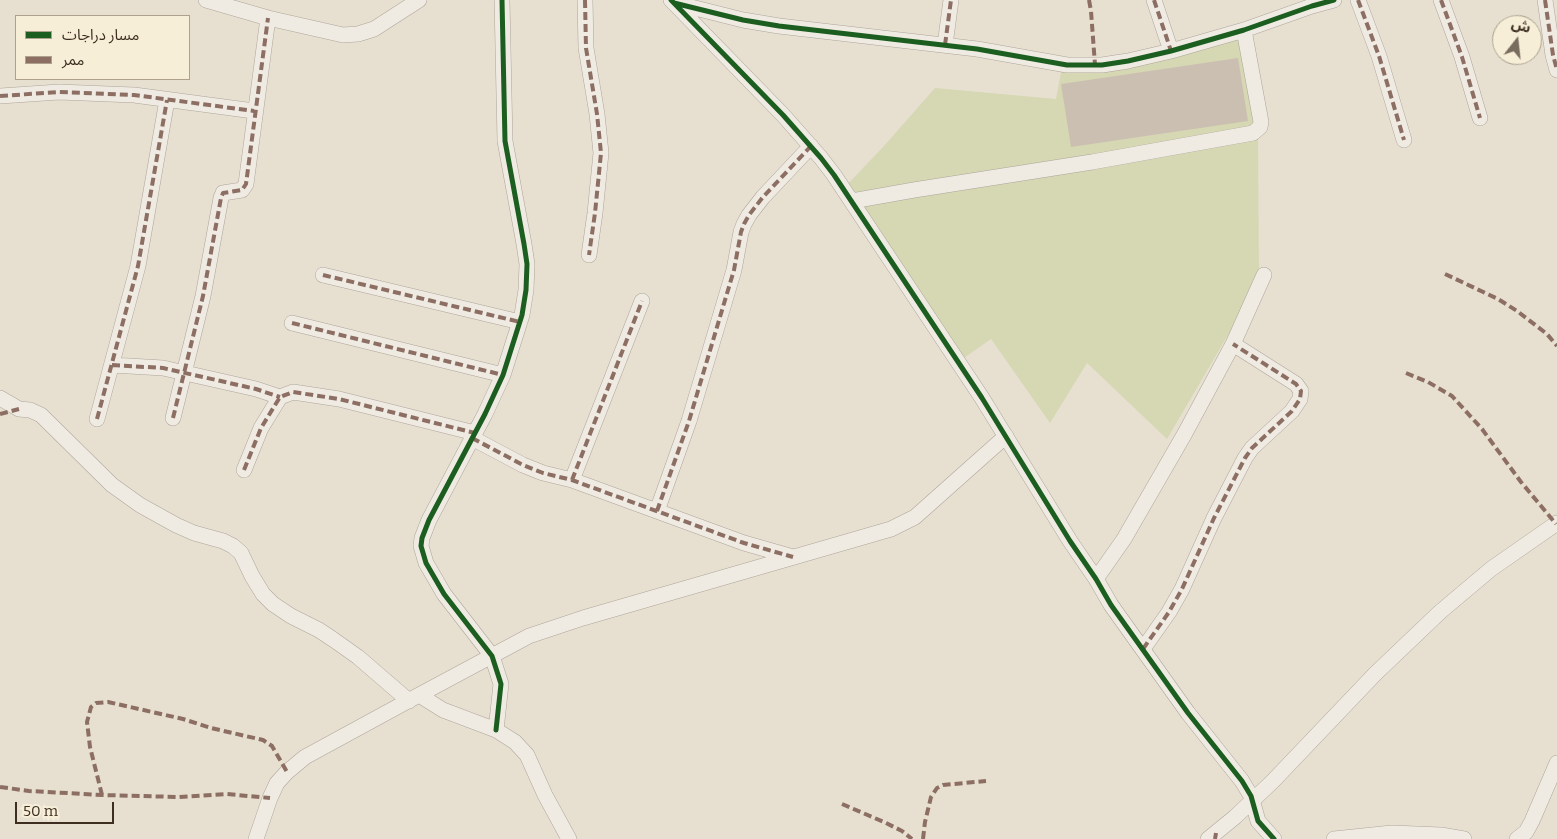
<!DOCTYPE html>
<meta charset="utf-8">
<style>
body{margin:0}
#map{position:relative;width:1557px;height:839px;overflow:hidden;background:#e7e0d1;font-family:Bitter,"Noto Sans Arabic",serif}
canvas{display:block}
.legend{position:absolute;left:15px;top:15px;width:175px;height:65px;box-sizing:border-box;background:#f7eed8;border:1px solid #ada18e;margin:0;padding:6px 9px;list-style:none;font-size:15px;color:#3d2e20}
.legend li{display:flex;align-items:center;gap:10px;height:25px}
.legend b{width:25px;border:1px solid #ada18e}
.north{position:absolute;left:1492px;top:15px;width:50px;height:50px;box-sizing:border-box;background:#f7eed8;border:1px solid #ada18e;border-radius:50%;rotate:16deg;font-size:14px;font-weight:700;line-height:20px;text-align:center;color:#3d2e20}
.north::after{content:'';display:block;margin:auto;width:18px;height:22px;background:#786c5e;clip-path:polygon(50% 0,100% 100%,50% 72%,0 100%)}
.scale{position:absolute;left:15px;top:802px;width:99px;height:22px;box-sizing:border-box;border:2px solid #3d2e20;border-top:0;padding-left:6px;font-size:15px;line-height:18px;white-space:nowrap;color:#3d2e20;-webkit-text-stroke:4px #f7eed8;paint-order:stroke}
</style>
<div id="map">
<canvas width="1557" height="839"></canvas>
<ul class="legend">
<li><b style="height:6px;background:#1b5e20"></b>مسار دراجات</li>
<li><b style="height:6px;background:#8d6e63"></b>ممر</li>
</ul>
<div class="north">ش</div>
<div class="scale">50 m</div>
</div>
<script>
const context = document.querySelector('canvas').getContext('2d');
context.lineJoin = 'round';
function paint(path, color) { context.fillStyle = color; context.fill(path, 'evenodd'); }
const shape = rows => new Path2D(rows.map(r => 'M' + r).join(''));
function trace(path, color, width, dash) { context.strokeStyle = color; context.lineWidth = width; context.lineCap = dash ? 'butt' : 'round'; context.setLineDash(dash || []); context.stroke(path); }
paint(shape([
 [1247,31,1258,135,1259,282,1167,439,1087,363,1050,423,991,339,961,360,844,188,883,147,935,88,1056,99,1061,72,1154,58]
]), '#d6d7b3');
paint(shape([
 [1238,58,1248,121,1071,147,1061,84]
]), '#cbbfb2');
const minor = shape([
 [206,0,268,18,343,35,358,34,374,29,419,0],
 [585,0,586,48,597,114,601,153,595,213,589,255],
 [671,0,783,115,821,158,834,175,982,398,1070,541,1096,579,1111,605,1188,713,1242,781,1251,796,1258,821,1274,839],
 [1154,0,1171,51],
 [1358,0,1379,56,1404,140],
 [1441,0,1462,57,1480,118],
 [1545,0,1553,55,1557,70],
 [675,3,743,20,779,26,977,49,1067,65,1102,65,1128,61,1171,51,1244,30,1312,6,1334,0],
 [945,45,951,0],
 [0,96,59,92,134,95,254,111],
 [852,201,914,190,1092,162,1253,133,1260,127,1261,122,1244,30],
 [323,275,520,322],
 [292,323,503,375],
 [112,365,163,368,256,389,280,397],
 [0,398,19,409,30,410,41,415,112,485,140,505,176,525,194,533,223,541,233,546,241,553,252,576,263,594,273,604,291,616,319,630,334,640,358,657,409,701],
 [173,418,203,296,221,198,223,193,242,190,246,184,268,18],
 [97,419,138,266,167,100],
 [472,438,523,465,543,473,572,480,744,543,793,557],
 [244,470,261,428,280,397,293,392,339,399,475,433],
 [572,480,642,301],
 [657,511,689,421,734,270,741,232,744,224,749,215,763,197,811,146],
 [1096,579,1124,539,1184,435,1233,344,1264,275],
 [1143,649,1169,612,1182,589,1214,518,1245,458,1252,448,1292,411,1300,399,1301,391,1296,384,1233,344],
 [419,695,529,636,583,618,891,529,915,517,1006,436],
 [496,730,501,684,492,656,444,594,426,563,421,546,422,538,429,520,485,414,503,375,522,315,526,290,527,264,524,244,505,141,502,0],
 [256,839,270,798,277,783,287,772,305,757,419,695,443,710,496,730,515,742,527,755,545,795,569,839],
 [1208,839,1235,817,1273,781,1375,674,1440,612,1491,569,1557,523],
 [1334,839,1392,833,1441,835,1464,839],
 [1517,839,1526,832,1532,821,1557,763]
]);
trace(minor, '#ada599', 16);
trace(minor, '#efebe3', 15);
trace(shape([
 [585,0,586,48,597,114,601,153,595,213,589,255],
 [1089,0,1091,11,1095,65],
 [1154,0,1171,51],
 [1358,0,1379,56,1404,140],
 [1441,0,1462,57,1480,118],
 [1545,0,1553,55,1557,70],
 [945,45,951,0],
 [0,96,59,92,134,95,254,111],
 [1445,274,1498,299,1517,311,1547,334,1557,346],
 [323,275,520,322],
 [292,323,503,375],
 [112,365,163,368,256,389,280,397],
 [1406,373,1428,382,1452,396,1482,429,1521,482,1556,524],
 [0,414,19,409],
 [173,418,203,296,221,198,223,193,242,190,246,184,268,18],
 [97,419,138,266,167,100],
 [472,438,523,465,543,473,572,480,744,543,793,557],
 [244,470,261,428,280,397,293,392,339,399,475,433],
 [572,480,642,301],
 [657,511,689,421,734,270,741,232,744,224,749,215,763,197,811,146],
 [1143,649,1169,612,1182,589,1214,518,1245,458,1252,448,1292,411,1300,399,1301,391,1296,384,1233,344],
 [0,787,29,791,102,795,179,797,227,794,270,798],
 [102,795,90,747,87,722,91,707,96,703,108,702,183,719,211,728,263,740,272,746,287,772],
 [842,804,886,823,902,831,912,839],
 [923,839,925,822,931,797,937,788,943,785,986,781],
 [1215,839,1216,833]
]), '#8d6e63', 4, [8, 4]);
trace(shape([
 [671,0,783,115,821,158,834,175,982,398,1070,541,1096,579,1111,605,1188,713,1242,781,1251,796,1258,821,1274,839],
 [674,3,743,20,779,26,977,49,1067,65,1102,65,1128,61,1171,51,1244,30,1312,6,1334,0],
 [496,730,501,684,492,656,444,594,426,563,421,546,422,538,429,520,485,414,503,375,522,315,526,290,527,264,524,244,505,141,502,0]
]), '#1b5e20', 5);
</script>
